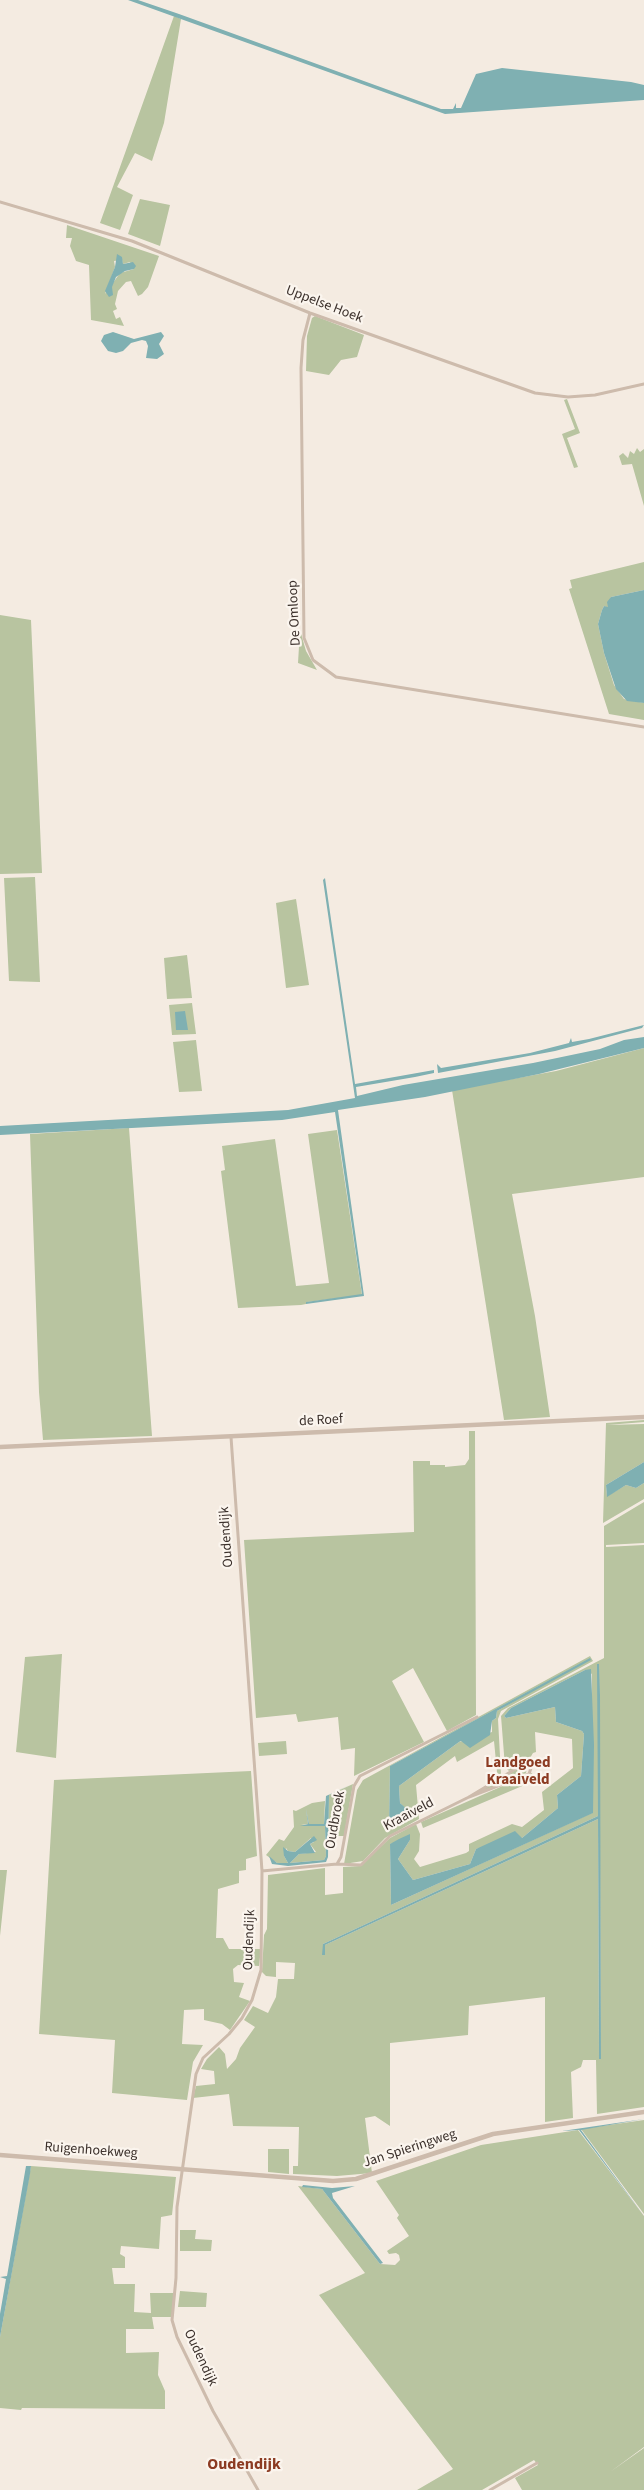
<!DOCTYPE html>
<style>
body{margin:0}
canvas{display:block;background:#f4ebe1}
</style>
<canvas width="644" height="2490"></canvas>
<script>
const context = document.querySelector('canvas').getContext('2d');
context.lineJoin = 'round';
function paint(path, color) { context.fillStyle = color; context.fill(path, 'evenodd'); }
const shape = rows => new Path2D(rows.map(r => 'M' + r).join(''));
function trace(path, color, width, dash) { context.strokeStyle = color; context.lineWidth = width; context.lineCap = dash ? 'butt' : 'round'; context.setLineDash(dash || []); context.stroke(path); }
function drawText(font, color, halo, rows, align = 'center') {
  context.font = font + ' "Source Sans 3",sans-serif'; context.lineWidth = 4.5; context.setLineDash([]); context.textBaseline = 'middle'; context.strokeStyle = halo; context.fillStyle = color; for (const [text, x, y, turn = 0] of rows) {
    context.save(); context.translate(x, y); context.rotate((+turn || 0) * Math.PI / 180); context.textAlign = isNaN(turn) ? turn : align; if (halo) context.strokeText(text, 0, 0); context.fillText(text, 0, 0); context.restore();
  }
}
paint(shape([
 [174,16,181,19,164,123,152,161,135,153,117,187,133,195,120,230,100,223],
 [140,199,170,205,160,246,128,234],
 [67,225,159,256,148,287,142,294,138,296,131,281,126,282,118,291,115,304,117,309,113,311,116,319,120,317,124,326,91,320,89,265,76,261,70,246,72,238,66,238],
 [122,260,123,264,130,262,134,269,120,273,105,294,115,267,114,261],
 [315,316,364,335,357,357,341,360,329,375,306,371,307,336,312,318],
 [567,399,580,433,567,438,578,467,574,468,562,434,575,429,564,400],
 [637,448,640,452,644,449,644,506,632,464,622,465,619,456,623,453,628,458,630,451,634,454],
 [644,562,644,590,611,597,608,608,604,606,602,610,598,624,604,653,614,685,624,699,644,703,644,720,609,714,569,589,572,588,570,580],
 [0,615,31,620,42,873,0,874],
 [300,630,306,651,317,670,298,663],
 [35,877,40,982,9,981,4,878],
 [296,899,309,985,286,988,276,903],
 [187,955,192,998,167,999,164,958],
 [192,1003,196,1034,172,1035,169,1005],
 [196,1040,202,1091,179,1092,173,1042],
 [644,1048,644,1177,512,1194,535,1316,550,1417,504,1420,452,1090,556,1071],
 [129,1128,152,1436,43,1440,39,1392,30,1134],
 [337,1130,362,1295,307,1302,306,1304,301,1305,238,1308,221,1171,225,1170,222,1146,275,1139,296,1286,329,1283,308,1134],
 [644,1420,644,1422,607,1425,644,1424,644,1462,606,1485,607,1496,626,1485,636,1488,644,1483,644,1499,603,1523,606,1423],
 [469,1431,475,1431,476,1715,447,1731,413,1668,392,1681,424,1742,354,1776,355,1748,341,1750,338,1717,298,1722,296,1714,256,1718,244,1540,414,1532,413,1461,430,1461,430,1465,445,1465,445,1467,465,1465,469,1459],
 [644,1502,644,1543,606,1545,606,1547,644,1545,644,2107,597,2114,596,2060,583,2060,581,2067,571,2072,573,2118,545,2122,545,1997,469,2006,468,2035,390,2043,390,2126,375,2116,365,2118,372,2173,337,2176,293,2174,293,2166,298,2166,299,2127,233,2126,229,2094,193,2098,196,2086,215,2084,214,2071,201,2069,207,2059,219,2047,225,2054,227,2069,236,2059,240,2048,255,2027,244,2020,253,2006,268,2013,276,1997,278,1979,294,1979,295,1963,276,1962,276,1977,266,1976,262,1972,264,1935,267,1929,268,1875,325,1868,325,1895,343,1893,343,1867,360,1866,390,1838,416,1824,420,1834,419,1851,414,1859,420,1867,466,1853,469,1851,469,1844,512,1824,522,1827,544,1810,542,1792,573,1768,572,1739,535,1732,536,1752,533,1753,527,1763,509,1771,505,1767,501,1716,508,1708,604,1658,604,1526],
 [599,1664,601,2059,599,2059,598,1819,325,1945,323,1955,323,1944,598,1816],
 [585,1670,592,1674,592,1813,391,1905,390,1844,410,1840,398,1859,413,1880,470,1864,476,1849,522,1838,558,1808,557,1795,581,1776,584,1734,582,1731,556,1722,555,1707,506,1718,504,1716,511,1708],
 [62,1654,56,1758,16,1752,25,1657],
 [590,1656,593,1661,501,1711,498,1719,501,1775,499,1776,497,1772,494,1741,457,1762,455,1756,416,1785,419,1819,385,1838,363,1861,344,1864,357,1790,363,1780],
 [589,1659,497,1711,496,1718,492,1721,492,1732,459,1742,399,1786,400,1803,404,1807,389,1826,390,1766],
 [286,1741,287,1754,259,1756,258,1743],
 [523,1766,527,1767,526,1773,480,1792,486,1787],
 [251,1771,257,1856,246,1859,246,1870,239,1871,239,1883,218,1889,216,1938,223,1938,229,1949,261,1949,259,1966,238,1965,233,1969,234,1982,244,1983,239,1997,250,2001,230,2030,222,2024,204,2020,204,2009,184,2010,182,2044,203,2045,193,2062,187,2100,112,2093,115,2040,39,2034,54,1780],
 [532,1773,533,1776,527,1784,423,1828,421,1822],
 [353,1784,344,1836,328,1836,329,1795],
 [325,1801,324,1824,309,1824,306,1809,308,1824,301,1825,325,1826,326,1856,324,1860,290,1863,299,1854,316,1852,310,1844,314,1842,311,1838,295,1852,288,1851,286,1848,284,1856,288,1863,277,1863,266,1855,279,1839,284,1841,294,1827,293,1810,296,1811,312,1803],
 [0,1870,7,1870,0,1936],
 [644,2120,644,2214,581,2129],
 [578,2130,644,2216,644,2447,610,2472,644,2448,644,2490,522,2490,515,2478,538,2465,534,2460,482,2490,417,2490,453,2469,319,2295,365,2273,298,2186,322,2189,380,2264,395,2265,400,2260,399,2255,396,2253,389,2254,387,2251,409,2236,397,2218,399,2215,393,2206,376,2181,481,2145],
 [268,2149,289,2149,289,2174,268,2172],
 [31,2166,176,2177,172,2215,161,2217,159,2249,121,2246,120,2254,125,2257,125,2268,112,2268,114,2284,135,2284,134,2312,151,2313,150,2293,174,2293,172,2317,152,2317,154,2329,126,2329,126,2353,159,2352,158,2375,165,2391,165,2409,22,2408,21,2410,0,2408,0,2337],
 [180,2230,196,2230,195,2239,212,2240,211,2251,180,2251],
 [180,2291,207,2293,206,2307,178,2307]
]), '#b8c4a0');
paint(shape([
 [128,0,138,0,179,14,441,109,453,109,456,103,456,108,461,108,476,74,502,68,631,82,644,85,644,100,445,114],
 [117,254,122,257,123,264,133,262,136,266,134,269,125,271,116,277,112,287,113,295,109,297,105,291,115,267],
 [113,332,134,339,161,332,164,336,159,344,164,354,157,359,146,358,148,346,146,341,142,340,131,343,123,351,116,353,108,351,101,341,104,335],
 [644,590,644,703,627,701,616,689,604,653,598,624,602,610,604,606,608,607,607,602,611,597],
 [325,878,355,1084,434,1070,434,1073,415,1077,356,1087,357,1096,403,1085,533,1063,600,1049,624,1040,644,1037,644,1048,539,1074,425,1097,338,1110,364,1296,306,1304,306,1302,362,1294,335,1112,282,1120,0,1135,0,1126,288,1110,355,1098,323,880],
 [185,1011,188,1030,176,1030,175,1012],
 [644,1025,642,1028,555,1051,438,1073,437,1064,441,1068,530,1053,569,1043,571,1038,572,1042,589,1039],
 [644,1462,644,1483,636,1488,626,1485,607,1497,606,1485],
 [590,1658,591,1660,497,1711,496,1718,492,1721,490,1735,470,1748,461,1741,459,1742,399,1786,400,1803,408,1810,408,1815,406,1819,389,1827,390,1766],
 [597,1664,599,1664,600,1696,601,2059,599,2059,598,1819,325,1945,325,1955,322,1955,323,1944,598,1816],
 [591,1669,594,1745,593,1813,391,1905,390,1844,399,1839,410,1834,410,1840,398,1859,413,1880,470,1864,476,1849,515,1831,522,1838,558,1808,557,1795,581,1776,584,1734,582,1731,556,1722,555,1707,506,1718,504,1716,511,1708,585,1670],
 [350,1785,329,1795,328,1857,326,1862,288,1866,272,1864,269,1856,277,1863,288,1863,284,1856,283,1847,288,1851,295,1852,314,1836,317,1840,310,1844,315,1853,299,1854,290,1863,324,1860,326,1856,325,1826,300,1826,308,1824,306,1809,309,1824,324,1824,326,1796],
 [644,2119,581,2130,644,2216,579,2130,562,2131],
 [26,2166,31,2166,30,2174,0,2337,0,2314,6,2279,0,2277,7,2276],
 [303,2185,332,2188,355,2186,332,2193,333,2198,383,2263,380,2264,322,2189,302,2187]
]), '#7fb0b2');
trace(shape([
 [0,202,132,241,310,313,535,393,568,397,595,395,644,384],
 [310,313,303,340,301,368,304,638,313,660,336,677,644,727],
 [231,1437,262,1871,261,1970,252,2000,242,2018,229,2034,203,2058,196,2074,177,2207,176,2278,172,2320,177,2337,213,2411,258,2490],
 [337,1864,361,1865,390,1836,469,1797,522,1765,525,1764,531,1768,529,1774,469,1797],
 [262,1871,337,1864,341,1857,354,1786,360,1776,477,1717],
 [490,2490,537,2463]
]), '#cdbbac', 3);
trace(shape([
 [0,1447,644,1417],
 [0,2155,333,2181,356,2179,493,2134,644,2112]
]), '#cdbbac', 4.5);
drawText('14px', '#3b302b', '#fbf5ee', [
 ["Uppelse Hoek",324,305,21],
 ["De Omloop",295,613,-93],
 ["de Roef",321,1421,-3],
 ["Oudendijk",227,1537,-94],
 ["Kraaiveld",409,1815,-28],
 ["Oudbroek",336,1820,-80],
 ["Oudendijk",250,1940,-88],
 ["Jan Spieringweg",410,2149,-18],
 ["Ruigenhoekweg",91,2151,4],
 ["Oudendijk",200,2358,65]
]);
drawText('bold 15px', '#8c3b22', '#fbf5ee', [
 ["Landgoed",518,1764],
 ["Kraaiveld",518,1781]
]);
drawText('bold 16px', '#8c3b22', '#fbf5ee', [
 ["Oudendijk",244,2465]
]);
</script>
